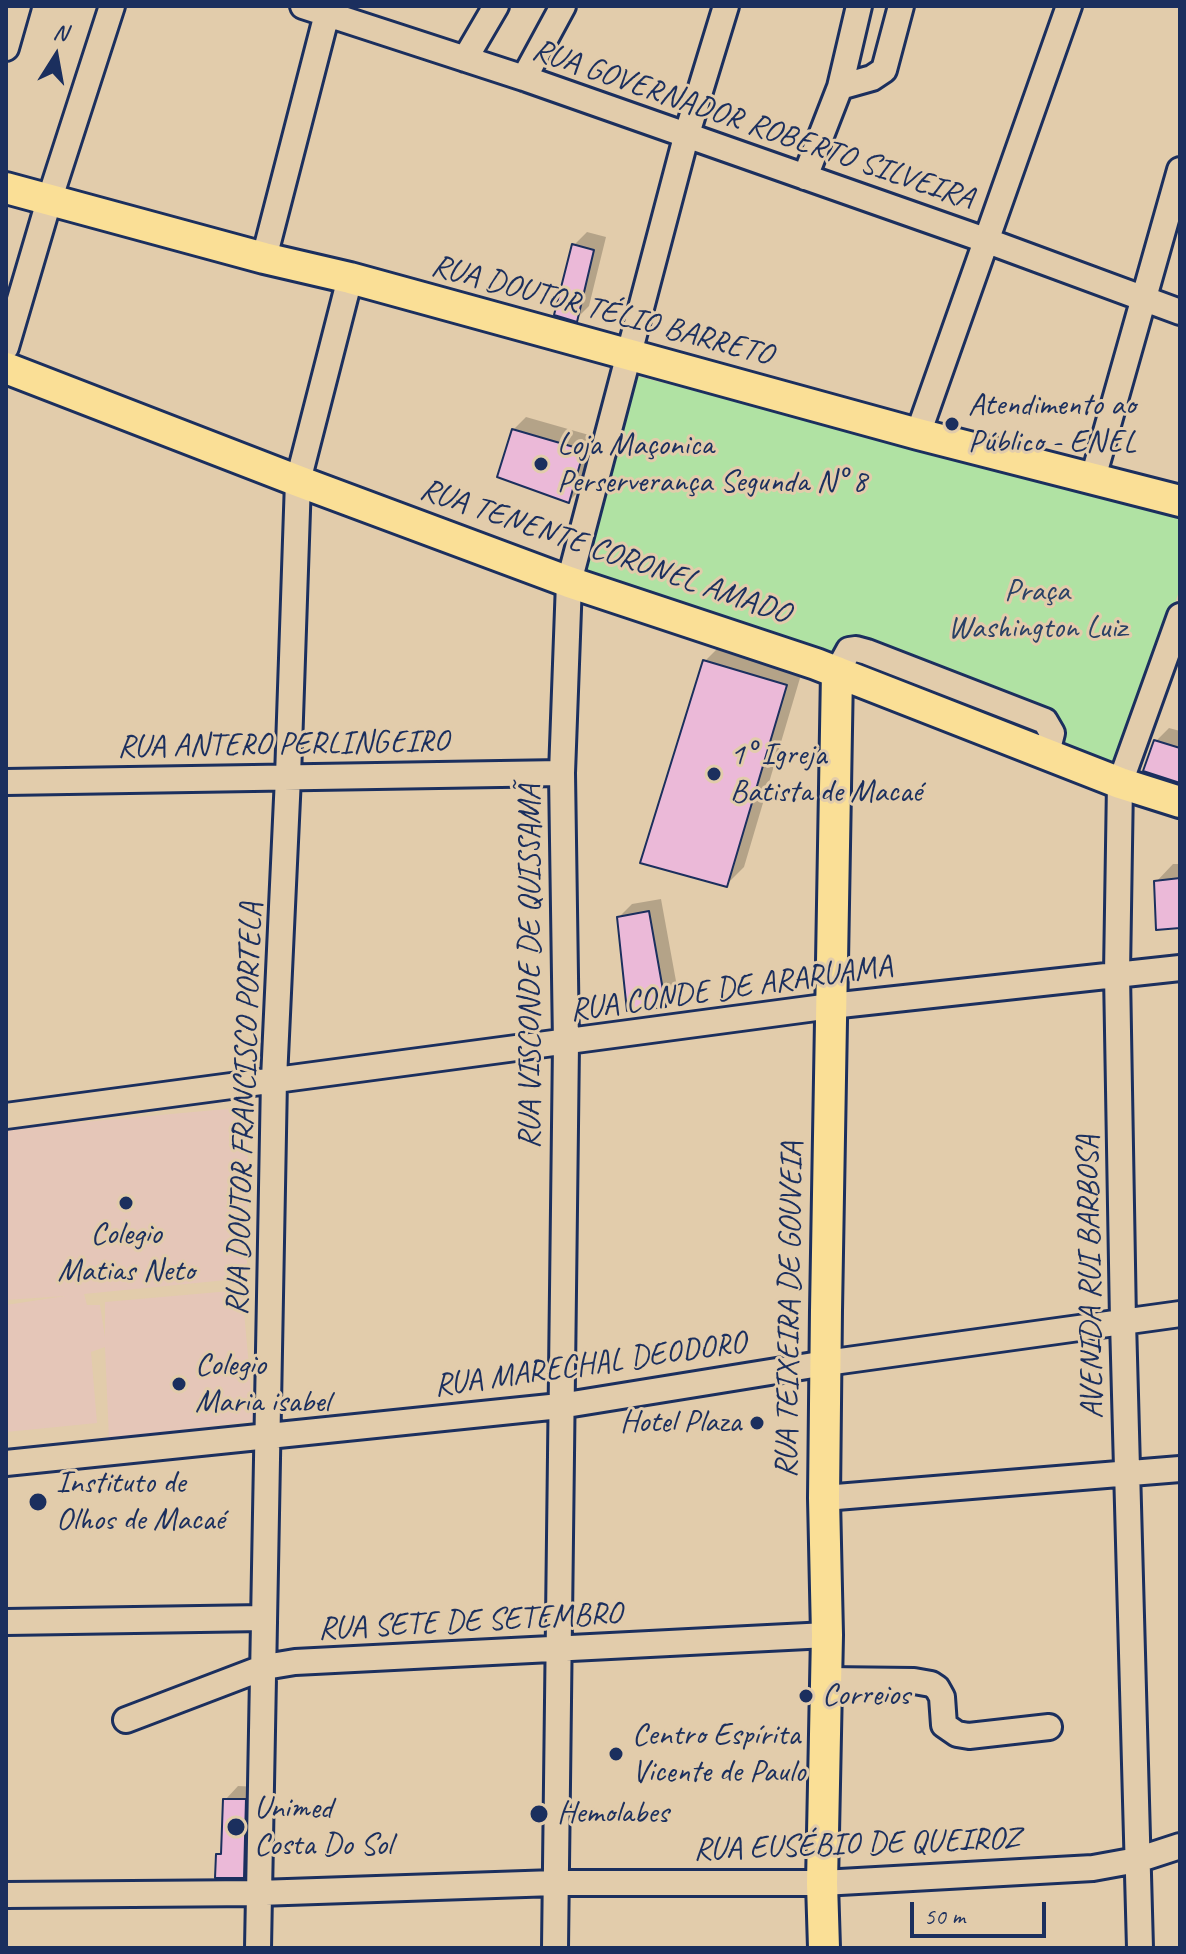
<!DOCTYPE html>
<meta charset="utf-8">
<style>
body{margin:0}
#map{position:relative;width:1186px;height:1954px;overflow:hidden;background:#e2ccab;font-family:Caveat,sans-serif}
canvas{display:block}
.frame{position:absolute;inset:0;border:8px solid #1b2f5e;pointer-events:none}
.north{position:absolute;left:16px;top:16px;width:80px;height:80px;-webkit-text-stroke:6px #e2ccab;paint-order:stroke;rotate:11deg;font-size:22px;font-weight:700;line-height:32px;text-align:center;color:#1b2f5e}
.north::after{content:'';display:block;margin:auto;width:28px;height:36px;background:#1b2f5e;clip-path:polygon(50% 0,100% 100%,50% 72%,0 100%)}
.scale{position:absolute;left:910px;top:1902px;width:136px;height:36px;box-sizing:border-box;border:4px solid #1b2f5e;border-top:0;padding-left:10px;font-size:24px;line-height:28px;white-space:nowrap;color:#1b2f5e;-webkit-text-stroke:6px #e2ccab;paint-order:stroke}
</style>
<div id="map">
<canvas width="1186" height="1954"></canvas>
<div class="frame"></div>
<div class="north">N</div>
<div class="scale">50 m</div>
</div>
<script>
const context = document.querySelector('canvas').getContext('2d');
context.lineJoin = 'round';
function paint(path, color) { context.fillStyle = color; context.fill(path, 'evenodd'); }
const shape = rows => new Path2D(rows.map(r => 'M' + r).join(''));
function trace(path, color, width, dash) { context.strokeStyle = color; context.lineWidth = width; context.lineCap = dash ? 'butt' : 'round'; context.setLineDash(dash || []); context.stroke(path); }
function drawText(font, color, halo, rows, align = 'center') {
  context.font = font + ' Caveat,sans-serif'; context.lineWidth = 6; context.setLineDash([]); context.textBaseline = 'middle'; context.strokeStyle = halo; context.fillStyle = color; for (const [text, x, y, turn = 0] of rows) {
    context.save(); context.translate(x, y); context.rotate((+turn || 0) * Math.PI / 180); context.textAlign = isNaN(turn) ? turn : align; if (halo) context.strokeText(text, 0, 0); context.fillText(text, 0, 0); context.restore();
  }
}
paint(shape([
 [248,1107,247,1278,84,1294,87,1305,100,1305,105,1337,105,1302,242,1290,254,1421,109,1439,105,1347,91,1352,97,1423,6,1432,6,1305,65,1296,6,1300,6,1129]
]), '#e5c6b8');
paint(shape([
 [637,376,1180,516,1180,588,1119,778,584,576]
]), '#b0e2a3');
paint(shape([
 [587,232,606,237,589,306,576,319,574,245],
 [526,417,596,437,582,488,569,501,513,430],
 [723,643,803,668,744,867,727,884,705,661],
 [1169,728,1180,731,1180,781,1156,741],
 [1173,864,1180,864,1180,926,1156,882],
 [661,899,678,992,665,1005,619,917,632,904],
 [238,1786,258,1787,257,1863,243,1876,218,1855,223,1850,225,1800]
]), '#0003');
const building = shape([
 [572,244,594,250,577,322,554,315,572,244],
 [512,429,584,450,569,503,497,477,512,429],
 [703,660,787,685,727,887,640,863,703,660],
 [1154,740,1180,748,1180,783,1143,771,1154,740],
 [1180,878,1180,928,1156,930,1154,881,1180,878],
 [649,911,666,1007,627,1011,617,917,649,911],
 [223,1799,246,1799,244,1878,215,1878,216,1854,221,1854,223,1799]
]);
paint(building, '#ebb9d8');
trace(building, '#1b2f5e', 2);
const minor = shape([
 [303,6,524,78,985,240,1180,312],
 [6,48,18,6],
 [465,59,496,6],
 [524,78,563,6],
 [840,87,872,78,884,70,901,6],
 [805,177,840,87,859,6],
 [264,258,329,6],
 [6,347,49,201,112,6],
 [918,434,1069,6],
 [1093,478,1180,170],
 [837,672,849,650,856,649,867,652,1045,721,1052,733,1047,753],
 [6,782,562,773],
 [6,1116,831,1006,1180,968],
 [6,1463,560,1406,826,1363,1180,1314],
 [824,1498,1180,1469],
 [6,1622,264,1618],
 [826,1680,914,1681,931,1684,937,1688,942,1697,944,1725,957,1734,969,1736,1049,1727],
 [126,1720,265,1667,295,1662,827,1635],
 [6,1895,258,1893,555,1883,822,1883,1093,1868,1137,1860,1180,1846],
 [258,1948,274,1079,288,777,298,481,350,278],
 [555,1948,566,1044,562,773,569,582,686,137,726,6],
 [1140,1948,1123,1321,1117,973,1120,783,1180,616]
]);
const major = shape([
 [6,188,264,258,350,278,918,434,1180,501],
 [6,368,298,481,569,582,816,664,1120,783,1180,802],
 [824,1948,822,1883,827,1635,824,1498,826,1310,837,672]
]);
trace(minor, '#1b2f5e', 30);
trace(major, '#1b2f5e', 36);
trace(minor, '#e2ccab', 24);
trace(major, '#fadf96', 30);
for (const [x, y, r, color] of [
 [952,424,8,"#1b2f5e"],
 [541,464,8,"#1b2f5e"],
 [714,774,8,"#1b2f5e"],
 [126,1203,8,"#1b2f5e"],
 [179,1384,8,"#1b2f5e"],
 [757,1423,8,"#1b2f5e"],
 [38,1502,10,"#1b2f5e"],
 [806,1696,8,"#1b2f5e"],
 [616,1754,8,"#1b2f5e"],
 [539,1814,10,"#1b2f5e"],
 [236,1827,10,"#1b2f5e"]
]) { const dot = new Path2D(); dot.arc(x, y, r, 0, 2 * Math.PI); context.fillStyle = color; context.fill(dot); trace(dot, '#e2ccab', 3); }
drawText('32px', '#1b2f5e', '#e2ccab', [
 ["RUA GOVERNADOR ROBERTO SILVEIRA",753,125,19],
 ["RUA DOUTOR TÉLIO BARRETO",602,311,15],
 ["RUA TENENTE CORONEL AMADO",605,552,19],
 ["RUA ANTERO PERLINGEIRO",283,745,-1],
 ["RUA VISCONDE DE QUISSAMÃ",531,967,-90],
 ["RUA CONDE DE ARARUAMA",731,989,-8],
 ["RUA DOUTOR FRANCISCO PORTELA",245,1109,-88],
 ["AVENIDA RUI BARBOSA",1091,1277,-91],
 ["RUA TEIXEIRA DE GOUVEIA",790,1310,-89],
 ["RUA MARECHAL DEODORO",590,1365,-8],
 ["RUA SETE DE SETEMBRO",470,1622,-3],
 ["RUA EUSÉBIO DE QUEIROZ",857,1845,-2]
]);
drawText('32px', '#1b2f5e', '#e2ccab', [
 ["Atendimento ao",968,406],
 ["Público - ENEL",968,443],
 ["Loja Maçonica",557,446],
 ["Perserverança Segunda N° 8",557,483],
 ["1° Igreja",730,756],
 ["Batista de Macaé",730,793],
 ["Colegio",126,1235,"center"],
 ["Matias Neto",126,1272,"center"],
 ["Colegio",195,1366],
 ["Maria isabel",195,1403],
 ["Hotel Plaza",741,1423,"right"],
 ["Instituto de",56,1484],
 ["Olhos de Macaé",56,1521],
 ["Correios",822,1696],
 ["Centro Espírita",632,1736],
 ["Vicente de Paulo",632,1773],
 ["Unimed",254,1809],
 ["Costa Do Sol",254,1846],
 ["Hemolabes",557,1814]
], 'left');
drawText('32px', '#2a4165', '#e2ccab', [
 ["Praça",1037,592],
 ["Washington Luiz",1037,629]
]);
</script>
